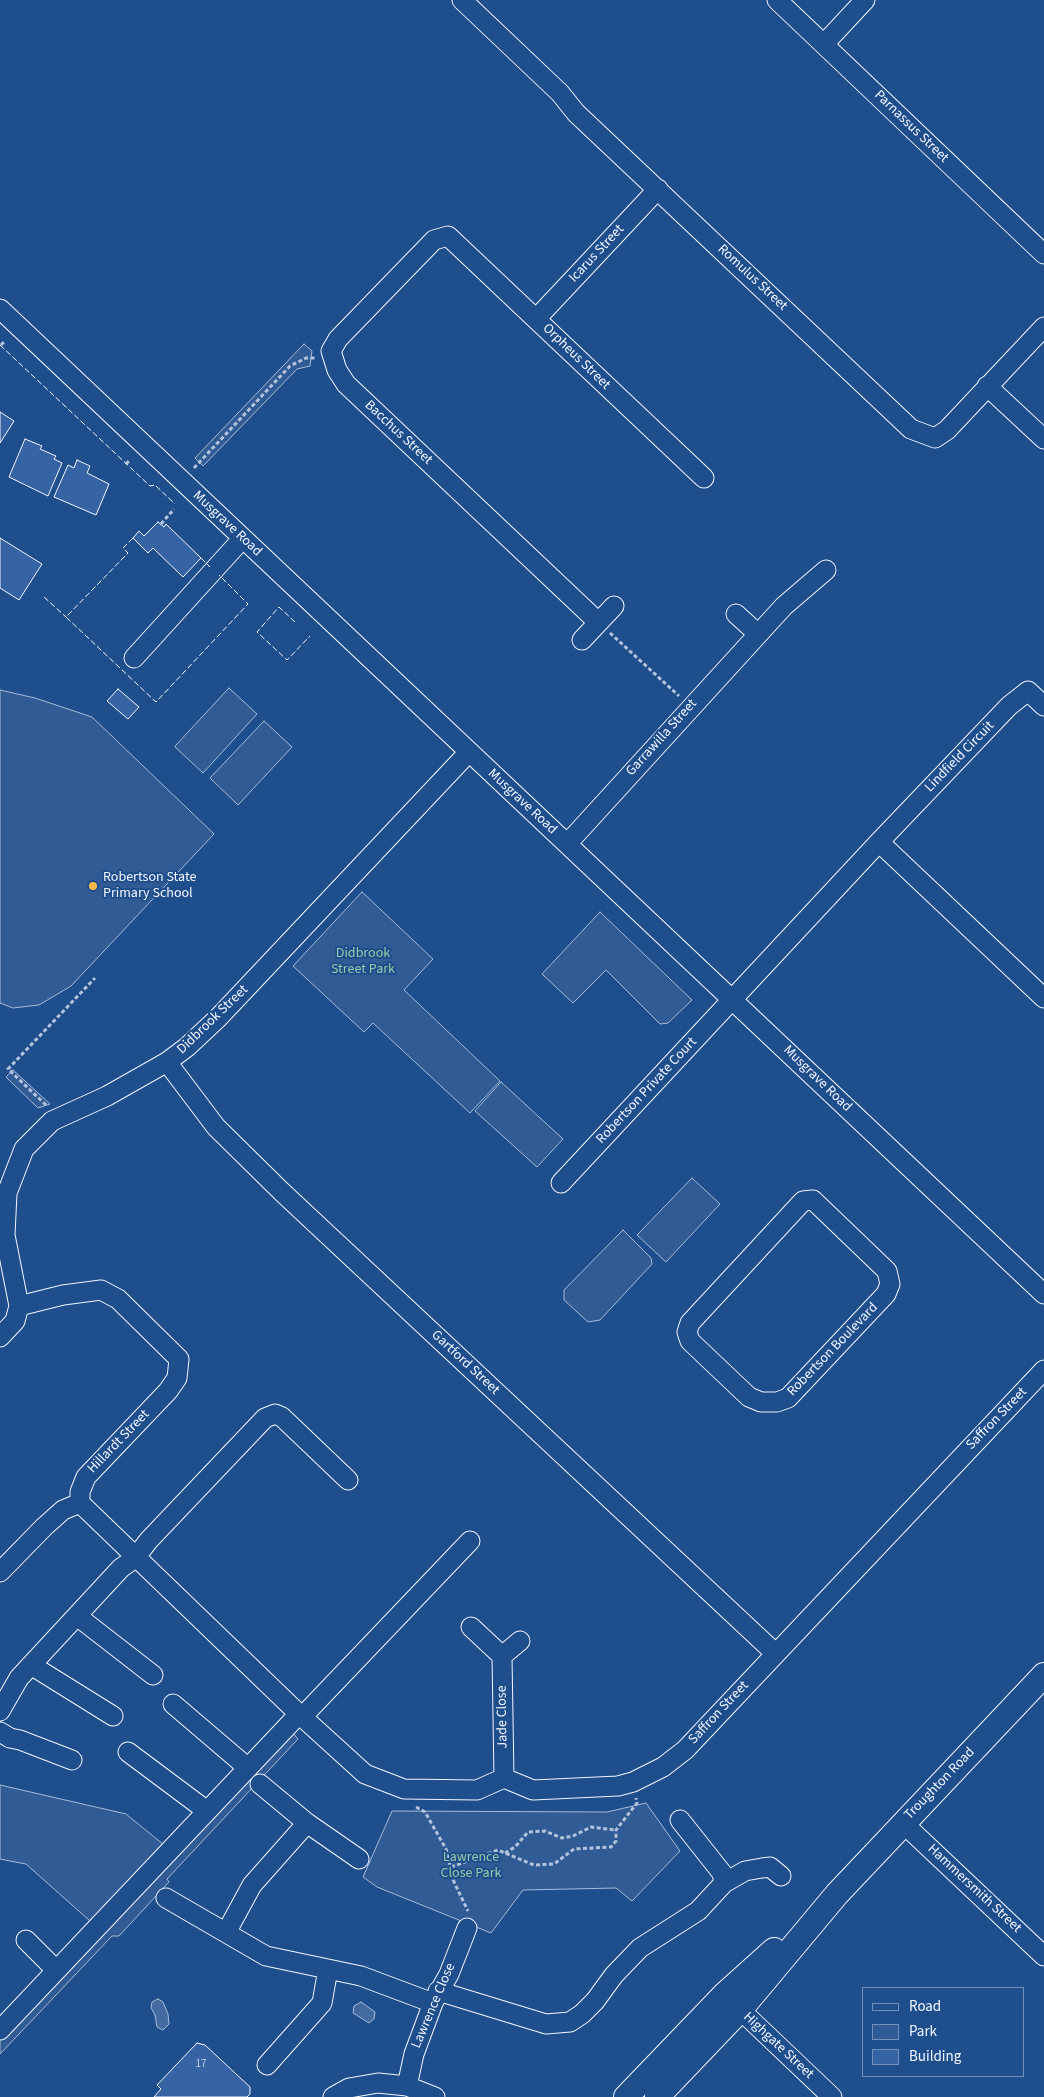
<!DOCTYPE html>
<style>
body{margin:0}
#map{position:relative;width:1044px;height:2097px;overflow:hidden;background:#1f4e8c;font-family:"Source Sans 3",sans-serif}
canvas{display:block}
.legend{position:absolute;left:862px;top:1987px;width:162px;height:90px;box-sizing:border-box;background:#1f4e8c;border:1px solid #7391ba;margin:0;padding:6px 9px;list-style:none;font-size:15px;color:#f2f6ff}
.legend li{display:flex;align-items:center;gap:10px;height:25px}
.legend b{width:25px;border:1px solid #7391ba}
</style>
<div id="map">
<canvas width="1044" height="2097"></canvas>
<ul class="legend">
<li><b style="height:6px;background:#1f4e8c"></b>Road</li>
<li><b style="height:14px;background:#305b95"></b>Park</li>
<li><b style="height:14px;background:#3563a3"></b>Building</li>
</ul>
</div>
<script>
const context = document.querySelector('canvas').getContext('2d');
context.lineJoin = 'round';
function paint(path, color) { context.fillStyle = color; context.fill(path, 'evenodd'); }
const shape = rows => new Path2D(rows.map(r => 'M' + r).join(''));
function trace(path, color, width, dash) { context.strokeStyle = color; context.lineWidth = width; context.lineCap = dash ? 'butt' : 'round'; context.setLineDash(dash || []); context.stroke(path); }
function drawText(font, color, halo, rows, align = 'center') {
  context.font = font + ' "Source Sans 3",sans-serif'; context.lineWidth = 4; context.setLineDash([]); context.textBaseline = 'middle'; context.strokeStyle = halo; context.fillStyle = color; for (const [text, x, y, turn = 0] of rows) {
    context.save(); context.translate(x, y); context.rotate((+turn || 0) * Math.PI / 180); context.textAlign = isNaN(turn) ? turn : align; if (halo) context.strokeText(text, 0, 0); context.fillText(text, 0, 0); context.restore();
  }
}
const green = shape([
 [304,344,312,351,310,366,297,369,203,466,195,458,304,344],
 [229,688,257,714,203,773,175,747,176,745,229,688],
 [0,690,35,698,92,717,214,834,71,986,39,1005,13,1008,0,1003,0,690],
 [264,721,292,747,238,805,210,778,264,721],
 [362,892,433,959,404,990,500,1081,470,1113,373,1023,364,1032,293,966,362,892],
 [600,912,692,1000,668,1023,660,1024,606,970,573,1003,542,974,600,912],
 [13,1070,50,1104,38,1108,6,1077,13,1070],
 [501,1082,563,1139,537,1167,475,1111,501,1082],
 [692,1178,720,1204,666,1262,637,1235,692,1178],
 [623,1230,651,1258,652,1264,600,1320,588,1322,564,1300,564,1290,623,1230],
 [292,1732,298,1739,167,1879,169,1882,119,1936,112,1936,0,2054,0,2040,292,1732],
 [0,1785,126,1814,164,1845,90,1921,26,1864,0,1859,0,1785],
 [646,1803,680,1851,632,1901,616,1888,523,1890,491,1933,377,1887,363,1877,392,1811,607,1812,646,1803]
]);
paint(green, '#305b95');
trace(green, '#a8bbd7', 1);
const water = shape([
 [158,1999,163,2002,168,2014,169,2024,163,2030,157,2027,155,2015,151,2008,152,2002,158,1999],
 [361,2002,375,2012,374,2019,369,2023,353,2013,354,2006,361,2002]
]);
paint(water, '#446ba0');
trace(water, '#a8bbd7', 1);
const building = shape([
 [0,412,14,421,0,443,0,412],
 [25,439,42,446,40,449,56,456,54,459,62,463,48,496,9,477,25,439],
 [77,460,90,466,87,473,109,484,96,515,54,497,68,465,74,468,77,460],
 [158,522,164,527,166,524,201,558,183,577,153,548,148,553,133,538,139,531,144,536,158,522],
 [0,538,42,564,19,600,0,588,0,538],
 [118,689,139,707,128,719,107,701,118,689],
 [197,2043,205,2045,250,2087,250,2094,247,2097,154,2097,161,2089,157,2085,197,2043]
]);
paint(building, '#3563a3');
trace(building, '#f2f6ff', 1);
const minor = shape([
 [462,0,560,93,576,113,911,429,935,438,947,430,1044,327],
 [777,0,1044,254],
 [824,44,865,0],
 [0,309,1044,1294],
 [536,319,658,189],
 [987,386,1044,439],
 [736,614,758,634],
 [598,622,346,384,337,370,331,351,338,339,434,240,448,236,704,478],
 [582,640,614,606],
 [134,658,243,538],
 [879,842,1044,998],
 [567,844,784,606,826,570],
 [167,1062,216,1127,282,1192,775,1653],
 [561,1183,879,842,1009,706,1028,691,1044,706],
 [813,1200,887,1271,890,1284,886,1294,788,1398,777,1402,761,1402,749,1397,690,1341,687,1332,690,1323,803,1201,813,1200],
 [19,1306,63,1295,101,1290,118,1299,179,1359,177,1378,168,1391,86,1477,80,1492,80,1503,299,1714,365,1774,404,1789,477,1790,504,1778,533,1790,618,1786,633,1782,663,1767,685,1750,1044,1370],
 [0,1337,15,1321,19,1306,5,1235,7,1193,24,1149,52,1121,107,1096,167,1062,187,1047,218,1018,469,752],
 [0,1572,44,1527,63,1510,80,1503],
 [77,1616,153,1675],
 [471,1627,502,1656,520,1641],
 [502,1656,504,1778],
 [31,1665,113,1716],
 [173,1704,248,1768],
 [0,1711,19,1678,121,1568,135,1558,149,1540,265,1418,275,1414,282,1417,348,1480],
 [302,1717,470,1541],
 [0,1732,10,1738,20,1740,72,1760],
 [128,1752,207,1811],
 [260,1784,307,1823,359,1859],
 [903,1823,1044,1956],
 [724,1883,745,1871,762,1868,770,1867,781,1876],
 [166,1898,266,1956,361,1976,433,2003],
 [227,1931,252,1885,307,1823],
 [26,1940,56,1970],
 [438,1991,546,2024,570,2022,582,2014,595,2001,614,1975,640,1948,698,1911,724,1883,722,1873,680,1820],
 [731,2001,832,2097],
 [0,2030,299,1714],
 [267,2065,322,2003,328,1969],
 [407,2086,414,2054,433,2003,449,1974,467,1928],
 [333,2097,349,2088,378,2083,407,2086,435,2097]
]);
const major = shape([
 [626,2097,724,1995,774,1950],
 [657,2097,740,2010,837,1894,1044,1675]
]);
trace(minor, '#f2f6ff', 21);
trace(major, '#f2f6ff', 26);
trace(shape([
 [1,345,4,342],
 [126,464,130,460],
 [194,468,290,366,306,358,317,358],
 [161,524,174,509],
 [610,633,679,696],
 [46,1105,8,1069,95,978],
 [416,1807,425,1812,446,1849,454,1882,468,1911],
 [505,1853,515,1847,528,1832,545,1831,562,1838,573,1836,591,1827,616,1830],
 [451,1867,498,1850,534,1865,554,1864,574,1849,611,1847,616,1841,616,1830,637,1803,636,1798]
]), '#b3c4dc', 3, [4, 2.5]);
trace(minor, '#1f4e8c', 19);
trace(major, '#1f4e8c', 24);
trace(shape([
 [0,345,150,486,155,485,175,504],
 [133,538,123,548,128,553,66,617,156,702,248,604,219,575],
 [201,558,210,567],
 [44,597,66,617],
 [295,622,279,607,257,632,287,660,310,636]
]), '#f2f6ff', 1, [6, 2.5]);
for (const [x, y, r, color] of [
 [93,886,5,"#ffb74d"]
]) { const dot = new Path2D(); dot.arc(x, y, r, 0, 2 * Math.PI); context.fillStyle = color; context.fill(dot); trace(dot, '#1f4e8c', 2); }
drawText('11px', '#c3d1e8', null, [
 ["17",201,2065]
]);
drawText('14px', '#f2f6ff', '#1f4e8c', [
 ["Parnassus Street",911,127,44],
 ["Icarus Street",597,254,-47],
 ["Romulus Street",752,278,43],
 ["Orpheus Street",576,357,44],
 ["Bacchus Street",398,433,43],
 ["Musgrave Road",227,524,43],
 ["Garrawilla Street",662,738,-48],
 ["Lindfield Circuit",960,757,-46],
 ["Musgrave Road",522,802,43],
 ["Didbrook Street",213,1020,-44],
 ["Musgrave Road",817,1079,44],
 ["Robertson Private Court",647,1091,-47],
 ["Robertson Boulevard",833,1350,-46],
 ["Gartford Street",465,1363,43],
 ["Saffron Street",997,1419,-46],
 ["Hillardt Street",119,1442,-46],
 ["Saffron Street",719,1713,-47],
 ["Jade Close",503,1717,-91],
 ["Troughton Road",940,1784,-46],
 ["Hammersmith Street",974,1889,43],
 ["Lawrence Close",434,2006,-67],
 ["Highgate Street",778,2046,43]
]);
drawText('14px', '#f2f6ff', '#1f4e8c', [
 ["Robertson State",103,878],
 ["Primary School",103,894]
], 'left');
drawText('14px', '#97c8a6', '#1f4e8c', [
 ["Didbrook",363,954],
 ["Street Park",363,970],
 ["Lawrence",471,1858],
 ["Close Park",471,1874]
]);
</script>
